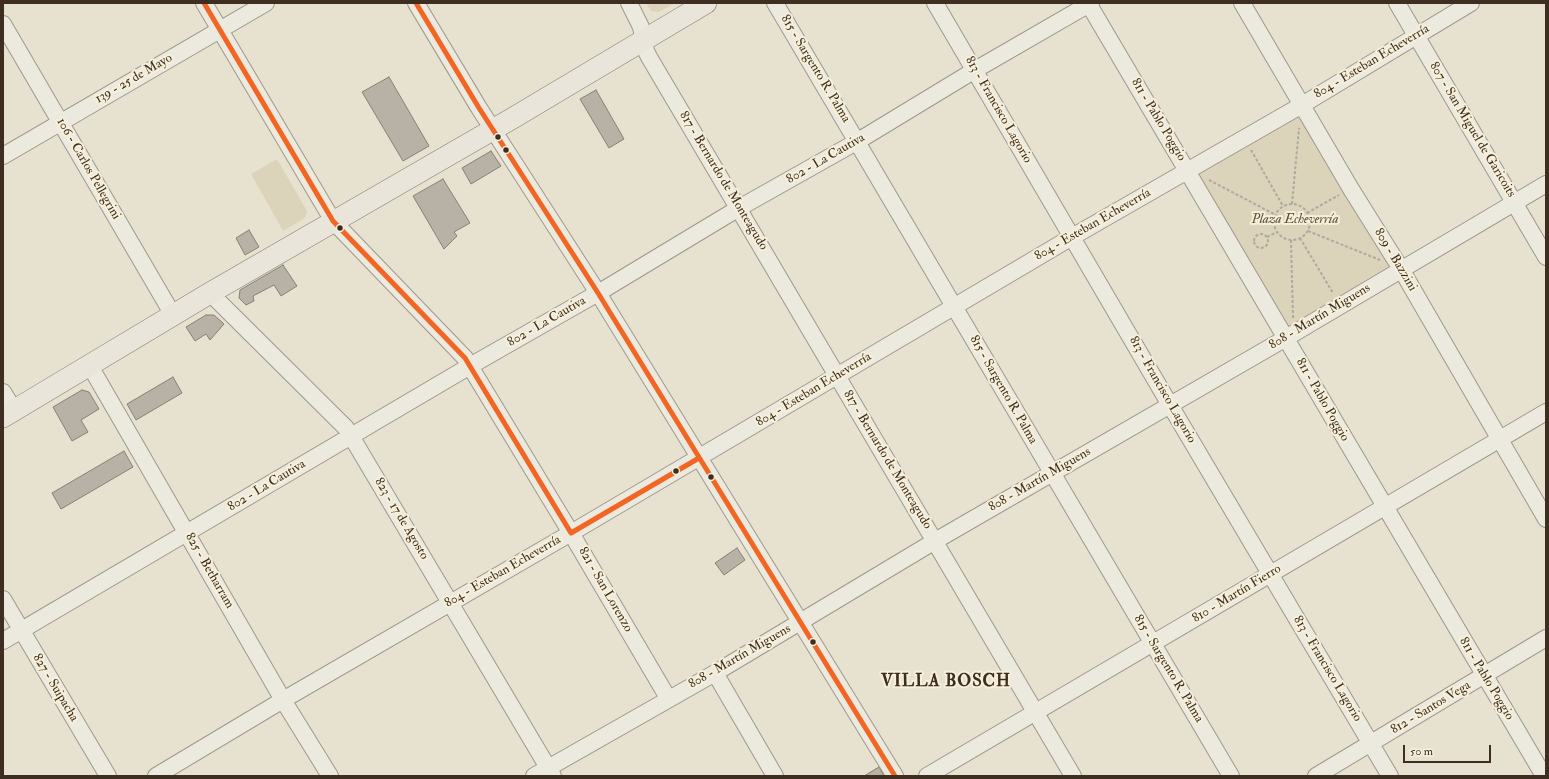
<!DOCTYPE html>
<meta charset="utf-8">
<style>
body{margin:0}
#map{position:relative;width:1549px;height:779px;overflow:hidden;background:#e7e2cf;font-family:"IM FELL Double Pica",serif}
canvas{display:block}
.frame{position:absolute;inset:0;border:4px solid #3e2e22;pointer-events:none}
.scale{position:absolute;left:1403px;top:745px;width:88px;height:18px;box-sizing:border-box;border:2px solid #3e2e22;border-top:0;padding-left:5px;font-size:12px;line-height:14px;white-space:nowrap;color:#3e2e22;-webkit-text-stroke:3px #f6f0d9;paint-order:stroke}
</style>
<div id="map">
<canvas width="1549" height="779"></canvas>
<div class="frame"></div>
<div class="scale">50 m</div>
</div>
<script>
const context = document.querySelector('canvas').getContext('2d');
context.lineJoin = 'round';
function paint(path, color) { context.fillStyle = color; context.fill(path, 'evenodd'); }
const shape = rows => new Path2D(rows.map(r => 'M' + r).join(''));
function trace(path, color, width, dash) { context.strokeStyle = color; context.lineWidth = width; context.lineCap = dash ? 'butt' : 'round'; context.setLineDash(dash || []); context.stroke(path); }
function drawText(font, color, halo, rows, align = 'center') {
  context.font = font + ' "IM FELL Double Pica",serif'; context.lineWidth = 4; context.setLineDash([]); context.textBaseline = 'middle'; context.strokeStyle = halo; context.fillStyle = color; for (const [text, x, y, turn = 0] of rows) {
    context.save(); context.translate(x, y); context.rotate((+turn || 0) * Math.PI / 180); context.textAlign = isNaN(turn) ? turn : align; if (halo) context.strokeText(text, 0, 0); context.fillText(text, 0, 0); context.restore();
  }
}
paint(shape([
 [646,3,675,3,659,12,651,11],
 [1299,111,1393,267,1290,329,1197,173],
 [277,159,307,211,305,218,283,231,251,174]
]), '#dcd4ba');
const building = shape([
 [389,77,429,146,403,161,362,92,389,77],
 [596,90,624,139,609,148,580,99,596,90],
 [491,151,501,166,471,184,462,168,491,151],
 [443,179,470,223,454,232,457,236,444,249,413,196,443,179],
 [249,230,259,247,245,255,236,238,249,230],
 [283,265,297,286,281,296,274,285,253,296,254,301,246,305,239,298,240,290,283,265],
 [206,315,214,315,224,324,210,340,206,334,195,341,186,327,206,315],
 [173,377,182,393,136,420,127,404,173,377],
 [82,390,89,392,99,409,81,420,88,432,72,441,53,407,82,390],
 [124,451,133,467,61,509,52,493,124,451],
 [737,548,745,560,724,575,715,563,737,548],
 [879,767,884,776,864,776,879,767]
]);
paint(building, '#b7b2a5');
trace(building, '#858075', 1);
const minor = shape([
 [204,3,333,221,465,358,571,533,668,698],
 [416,3,479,108,598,293,895,776],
 [629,3,641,27,646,51,649,57,1073,776],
 [775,3,1231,776],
 [935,3,1170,405,1390,776],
 [1088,3,1544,776],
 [1242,3,1351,189,1401,269,1546,519],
 [1397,3,1546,257],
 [3,24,173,315],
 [3,156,266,3],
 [210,293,346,428,351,436,553,776],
 [90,366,283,700,330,776],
 [3,392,14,410],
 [3,599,108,776],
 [3,641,470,366,598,293,739,208,858,141,975,70,1091,3],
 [715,673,775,776],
 [156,776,283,700,571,533,1072,237,1302,105,1471,3],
 [534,776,715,673,935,541,1286,338,1546,184],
 [927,776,1546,412],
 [1316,776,1546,638]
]);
const major = shape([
 [3,417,210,293,513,118,706,3]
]);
trace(minor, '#9d988c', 18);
trace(major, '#858075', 22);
trace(shape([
 [1251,150,1283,206],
 [1209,180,1276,215],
 [1292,204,1299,128],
 '1274 222a18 18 0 1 1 36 0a18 18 0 1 1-36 0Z',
 [1307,213,1339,195],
 [1308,231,1380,260],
 '1254 241a7 7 0 1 1 14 0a7 7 0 1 1-14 0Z',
 [1267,237,1277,232],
 [1300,238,1333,293],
 [1291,240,1293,318]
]), '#ada9a1', 2, [3, 2]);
trace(minor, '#ece9df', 16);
trace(major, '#e9e5da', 21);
trace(shape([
 [204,3,333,221,465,358,571,533,699,458],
 [416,3,479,108,598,293,895,776]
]), '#f26522', 5);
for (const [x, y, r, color] of [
 [498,137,3.5,"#3e2e22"],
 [506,150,3.5,"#3e2e22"],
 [340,228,3.5,"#3e2e22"],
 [676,471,3.5,"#3e2e22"],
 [711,477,3.5,"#3e2e22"],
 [813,642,3.5,"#3e2e22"]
]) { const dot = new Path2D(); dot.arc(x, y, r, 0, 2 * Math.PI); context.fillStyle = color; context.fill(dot); trace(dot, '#f6f0d9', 1.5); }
drawText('13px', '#3e2e22', '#f6f0d9', [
 ["804 - Esteban Echeverría",1372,62,-31],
 ["815 - Sargento R. Palma",815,69,59],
 ["139 - 25 de Mayo",134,79,-30],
 ["813 - Francisco Lagorio",998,110,60],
 ["811 - Pablo Poggio",1158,120,59],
 ["807 - San Miguel de Garicoits",1472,130,59],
 ["802 - La Cautiva",826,159,-30],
 ["106 - Carlos Pellegrini",88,169,60],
 ["817 - Bernardo de Monteagudo",723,181,59],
 ["804 - Esteban Echeverría",1093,225,-30],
 ["809 - Bazzini",1395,260,59],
 ["808 - Martín Miguens",1320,317,-31],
 ["802 - La Cautiva",547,322,-30],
 ["804 - Esteban Echeverría",814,390,-31],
 ["815 - Sargento R. Palma",1003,390,60],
 ["813 - Francisco Lagorio",1162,390,60],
 ["811 - Pablo Poggio",1322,400,60],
 ["817 - Bernardo de Monteagudo",887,460,59],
 ["808 - Martín Miguens",1040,480,-30],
 ["802 - La Cautiva",267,486,-31],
 ["823 - 17 de Agosto",401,519,59],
 ["825 - Betharram",209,571,60],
 ["804 - Esteban Echeverría",503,572,-30],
 ["821 - San Lorenzo",605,590,60],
 ["810 - Martín Fierro",1237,594,-31],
 ["808 - Martín Miguens",740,657,-30],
 ["815 - Sargento R. Palma",1168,669,59],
 ["813 - Francisco Lagorio",1327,669,59],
 ["811 - Pablo Poggio",1486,679,59],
 ["827 - Suipacha",55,688,59],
 ["812 - Santos Vega",1431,708,-31]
]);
drawText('italic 13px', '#5c4d3d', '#f6f0d9', [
 ["Plaza Echeverría",1295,220]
]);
context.letterSpacing = '1px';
drawText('bold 17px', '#3e2e22', '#f6f0d9', [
 ["VILLA BOSCH",946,682]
]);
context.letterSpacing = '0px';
</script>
